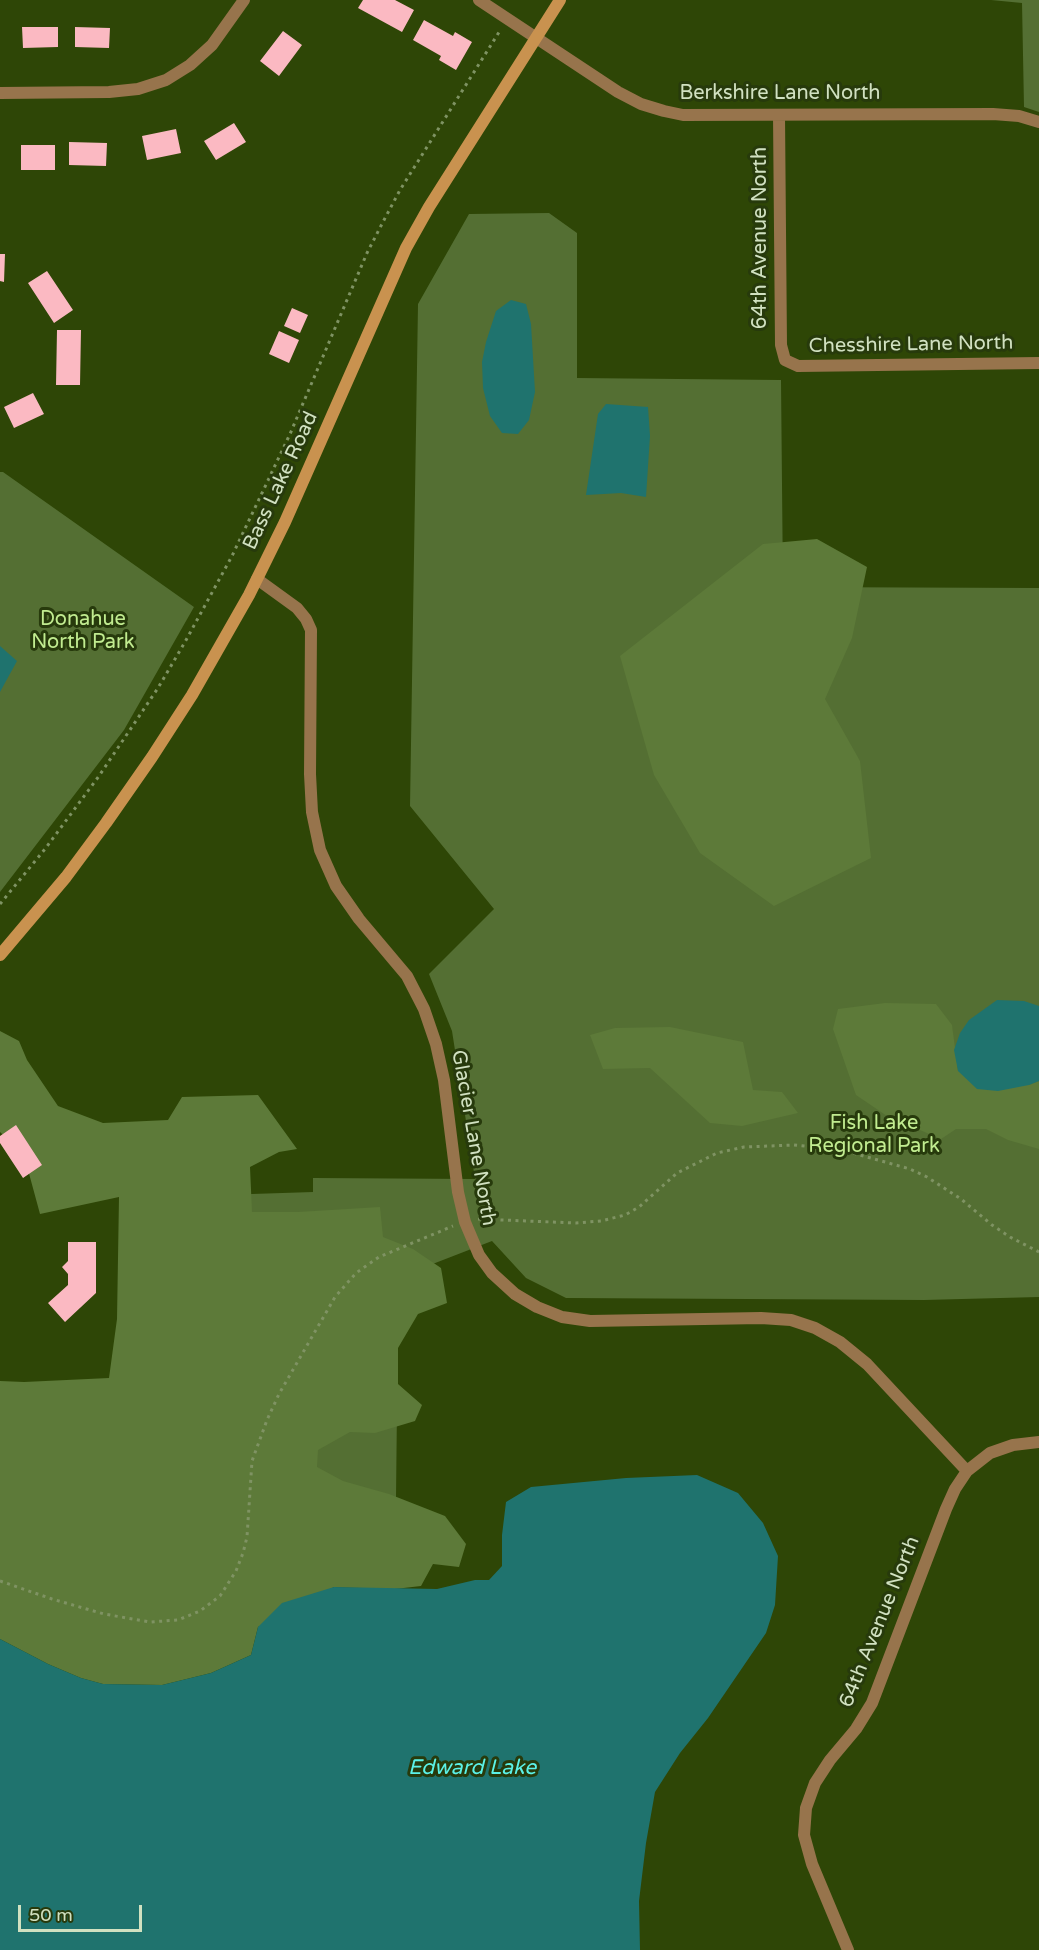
<!DOCTYPE html>
<style>
body{margin:0}
#map{position:relative;width:1039px;height:1950px;overflow:hidden;background:#2e4606;font-family:"Varela Round",sans-serif}
canvas{display:block}
.scale{position:absolute;left:18px;top:1905px;width:124px;height:27px;box-sizing:border-box;border:3px solid #d1e1c1;border-top:0;padding-left:8px;font-size:18px;line-height:21px;white-space:nowrap;color:#d1e1c1;-webkit-text-stroke:4px #273a0c;paint-order:stroke}
</style>
<div id="map">
<canvas width="1039" height="1950"></canvas>
<div class="scale">50 m</div>
</div>
<script>
const context = document.querySelector('canvas').getContext('2d');
context.lineJoin = 'round';
function paint(path, color) { context.fillStyle = color; context.fill(path, 'evenodd'); }
const shape = rows => new Path2D(rows.map(r => 'M' + r).join(''));
function trace(path, color, width, dash) { context.strokeStyle = color; context.lineWidth = width; context.lineCap = dash ? 'butt' : 'round'; context.setLineDash(dash || []); context.stroke(path); }
function drawText(font, color, halo, rows, align = 'center') {
  context.font = font + ' "Varela Round",sans-serif'; context.lineWidth = 6; context.setLineDash([]); context.textBaseline = 'middle'; context.strokeStyle = halo; context.fillStyle = color; for (const [text, x, y, turn = 0] of rows) {
    context.save(); context.translate(x, y); context.rotate((+turn || 0) * Math.PI / 180); context.textAlign = isNaN(turn) ? turn : align; if (halo) context.strokeText(text, 0, 0); context.fillText(text, 0, 0); context.restore();
  }
}
paint(shape([
 [991,0,1039,0,1039,112,1024,107,1022,3],
 [549,213,577,233,577,378,781,380,783,587,1039,588,1039,1297,924,1300,566,1298,526,1278,492,1241,412,1272,398,1316,395,1589,334,1587,0,1639,0,1395,128,1392,129,1198,313,1192,313,1178,475,1179,452,1031,429,974,494,909,410,806,418,304,469,214],
 [0,472,3,472,194,607,124,730,0,892]
]), '#546f33');
paint(shape([
 [817,539,867,567,852,638,825,699,860,761,871,858,774,906,700,853,654,775,620,656,763,544],
 [885,1003,936,1004,952,1025,958,1071,1029,1085,1039,1081,1039,1149,1008,1140,986,1129,956,1129,941,1139,887,1116,856,1095,833,1029,838,1009],
 [670,1027,743,1042,753,1090,782,1092,798,1113,742,1126,710,1123,650,1068,603,1069,590,1035,615,1028],
 [0,1031,19,1041,27,1060,58,1106,103,1123,168,1120,182,1097,258,1095,297,1149,279,1152,250,1167,252,1212,298,1212,380,1207,383,1237,413,1249,441,1268,447,1303,418,1314,398,1348,398,1384,422,1405,415,1421,375,1433,350,1432,318,1450,317,1467,343,1481,389,1494,445,1516,466,1544,459,1567,433,1564,421,1586,395,1589,334,1587,258,1627,251,1655,211,1673,162,1685,103,1684,81,1678,48,1664,0,1639,0,1381,24,1382,109,1378,117,1319,119,1197,40,1214,24,1155,0,1132]
]), '#5d7a39');
paint(shape([
 [511,300,526,304,531,324,535,392,529,420,518,434,502,433,490,416,483,388,482,362,486,342,496,311],
 [606,404,648,407,650,436,646,497,621,493,586,495,598,414],
 [0,646,17,661,0,692],
 [997,1000,1024,1001,1039,1006,1039,1081,1029,1085,998,1091,977,1089,958,1071,954,1050,960,1033,969,1020],
 [697,1475,738,1493,763,1523,778,1556,775,1605,766,1633,708,1718,680,1753,655,1792,646,1843,639,1901,640,1950,0,1950,0,1639,48,1664,81,1678,103,1684,162,1685,211,1673,251,1655,258,1627,282,1603,334,1587,437,1589,475,1580,489,1580,502,1566,502,1535,506,1502,531,1487,626,1478]
]), '#1f736e');
paint(shape([
 [363,0,395,0,414,10,402,32,358,8],
 [424,20,453,36,455,32,472,42,456,70,439,60,441,56,413,40],
 [22,27,58,27,58,47,23,48],
 [75,27,110,28,109,48,75,47],
 [283,31,302,45,279,76,260,61],
 [234,123,246,142,216,160,204,141],
 [176,129,181,153,147,160,142,136],
 [69,142,107,143,106,166,69,165],
 [21,145,55,145,55,170,21,170],
 [0,254,5,254,4,282,0,281],
 [47,271,73,310,54,323,28,283],
 [292,308,308,315,300,333,284,326],
 [57,330,81,330,80,385,56,385],
 [279,331,299,340,289,363,269,354],
 [33,393,44,414,14,428,4,407],
 [16,1125,42,1165,23,1178,0,1143,0,1136],
 [68,1242,96,1242,96,1293,65,1322,48,1303,68,1285,68,1274,62,1267,68,1261]
]), '#fbb9c2');
trace(shape([
 [0,904,45,849,99,776,158,688,185,642,232,556,262,493,290,434,367,253,384,220,400,190,501,29],
 [478,1219,576,1223,601,1221,625,1215,639,1207,677,1173,717,1153,744,1147,794,1145,842,1150,910,1169,927,1177,961,1199,992,1225,1010,1237,1039,1252],
 [0,1581,52,1599,104,1614,150,1622,178,1620,200,1611,220,1596,236,1571,243,1553,247,1537,252,1461,267,1420,279,1394,335,1297,356,1273,379,1257,453,1226]
]), '#7f9363', 3, [3, 4.5]);
trace(shape([
 [479,0,618,92,641,104,664,111,683,115,993,114,1019,116,1039,122],
 [0,93,109,92,138,89,166,80,190,65,212,45,244,0],
 [779,115,781,345,785,360,798,366,1039,363],
 [257,579,297,608,306,619,311,630,310,774,312,812,320,850,336,886,359,919,407,976,424,1009,436,1044,444,1080,458,1192,465,1222,479,1255,492,1273,515,1294,537,1307,562,1317,590,1321,761,1318,791,1320,815,1328,840,1342,867,1364,967,1471],
 [848,1950,812,1864,804,1835,806,1808,815,1783,830,1760,856,1729,872,1703,946,1509,955,1489,967,1471,990,1453,1013,1445,1039,1442]
]), '#97744c', 12);
trace(shape([
 [0,955,66,877,106,823,152,757,192,695,249,595,285,522,406,248,429,207,560,0]
]), '#c9924f', 12);
drawText('20px', '#d1e1c1', '#273a0c', [
 ["Berkshire Lane North",780,94],
 ["64th Avenue North",761,238,-90],
 ["Chesshire Lane North",911,345,-1],
 ["Bass Lake Road",281,481,-65],
 ["Glacier Lane North",473,1138,80],
 ["64th Avenue North",880,1622,-68]
]);
drawText('20px', '#c1ec90', '#273a0c', [
 ["Donahue",83,620],
 ["North Park",83,643],
 ["Fish Lake",874,1124],
 ["Regional Park",874,1147]
]);
drawText('italic 21px', '#5bf2e8', '#273a0c', [
 ["Edward Lake",472,1768]
]);
</script>
